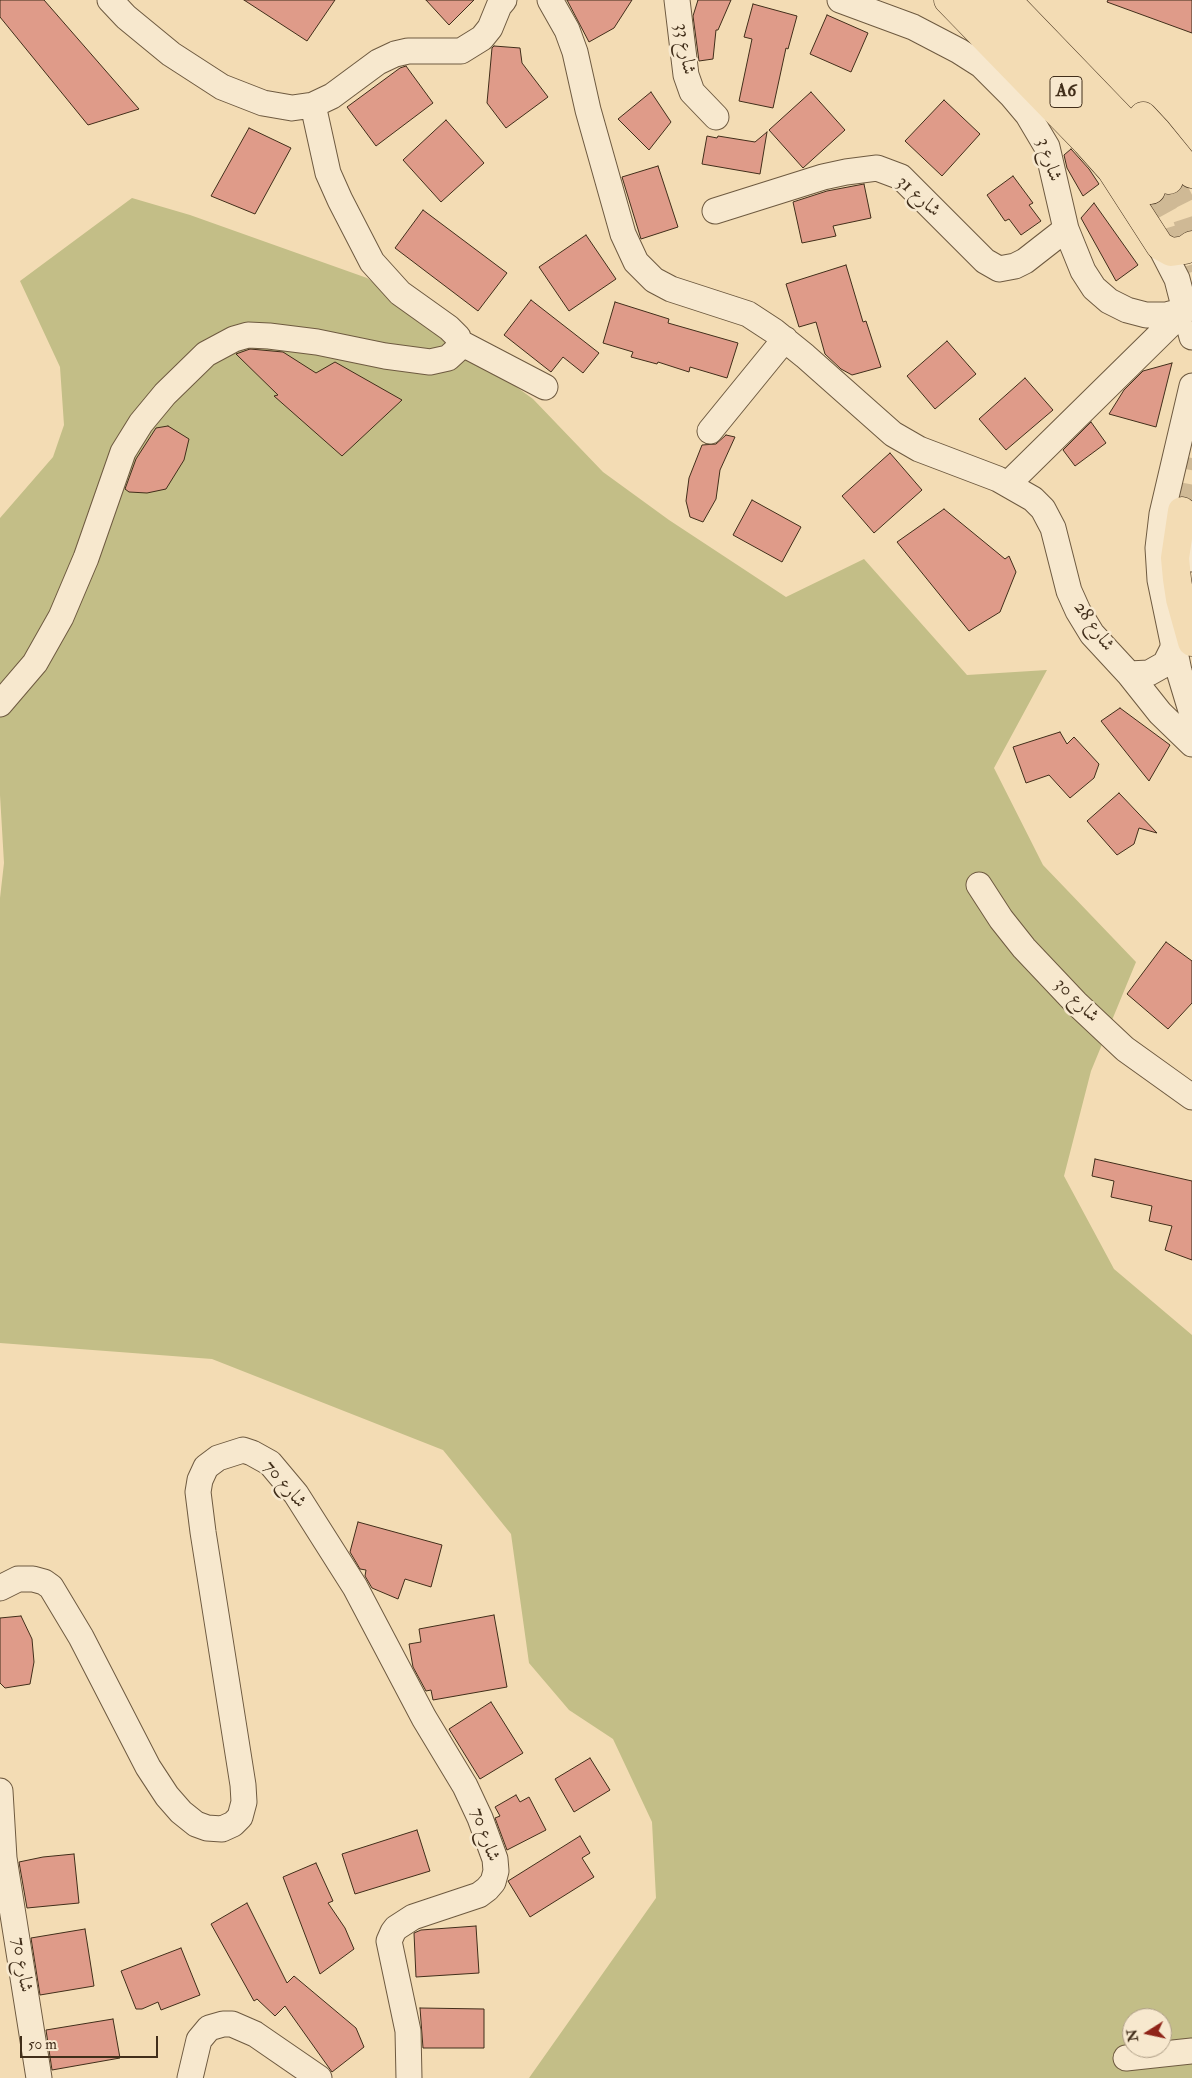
<!DOCTYPE html>
<meta charset="utf-8">
<style>
body{margin:0}
#map{position:relative;width:1192px;height:2078px;overflow:hidden;background:#f3dcb4;font-family:"IM FELL Double Pica",serif}
canvas{display:block}
.north{position:absolute;left:1122px;top:2008px;width:50px;height:50px;box-sizing:border-box;background:#f7e8ce;border:1px solid #ae9e86;border-radius:50%;rotate:260deg;font-size:14px;font-weight:700;line-height:20px;text-align:center;color:#412e1a}
.north::after{content:'';display:block;margin:auto;width:18px;height:22px;background:#8f2418;clip-path:polygon(50% 0,100% 100%,50% 72%,0 100%)}
.scale{position:absolute;left:20px;top:2036px;width:138px;height:22px;box-sizing:border-box;border:2px solid #412e1a;border-top:0;padding-left:6px;font-size:15px;line-height:18px;white-space:nowrap;color:#412e1a;-webkit-text-stroke:4px #f7e8ce;paint-order:stroke}
</style>
<div id="map">
<canvas width="1192" height="2078"></canvas>
<div class="north">N</div>
<div class="scale">50 m</div>
</div>
<script>
const context = document.querySelector('canvas').getContext('2d');
context.lineJoin = 'round';
function paint(path, color) { context.fillStyle = color; context.fill(path, 'evenodd'); }
const shape = rows => new Path2D(rows.map(r => 'M' + r).join(''));
function trace(path, color, width, dash) { context.strokeStyle = color; context.lineWidth = width; context.lineCap = dash ? 'butt' : 'round'; context.setLineDash(dash || []); context.stroke(path); }
function drawText(font, color, halo, rows, align = 'center') {
  context.font = font + ' "IM FELL Double Pica",Amiri,serif'; context.lineWidth = 5; context.setLineDash([]); context.textBaseline = 'middle'; context.strokeStyle = halo; context.fillStyle = color; for (const [text, x, y, turn = 0] of rows) {
    context.save(); context.translate(x, y); context.rotate((+turn || 0) * Math.PI / 180); context.textAlign = isNaN(turn) ? turn : align; if (halo) context.strokeText(text, 0, 0); context.fillText(text, 0, 0); context.restore();
  }
}
paint(shape([
 [132,198,190,215,367,278,533,399,603,472,669,520,786,597,864,559,967,675,1047,670,994,768,1043,865,1136,962,1091,1071,1064,1176,1114,1269,1192,1335,1192,2078,529,2078,656,1898,652,1822,613,1739,569,1710,529,1663,511,1534,443,1450,212,1359,0,1343,0,898,4,863,0,795,0,518,53,457,64,425,60,367,20,281],
 [1132,2018,1162,2018,1162,2048,1132,2048]
]), '#c3be87');
const building = shape([
 [0,0,44,0,139,109,88,125,0,17,0,0],
 [244,0,335,0,307,41,244,0],
 [426,0,474,0,449,25,426,0],
 [567,0,632,0,614,28,589,42,567,0],
 [698,0,731,0,718,30,716,30,713,59,699,61,693,16,698,0],
 [1108,0,1192,0,1192,33,1107,2,1108,0],
 [753,4,797,16,788,49,786,48,773,108,739,101,752,39,744,37,753,4],
 [827,15,868,33,851,72,810,54,827,15],
 [494,46,520,48,522,63,548,97,506,128,487,103,492,48,494,46],
 [406,66,433,103,376,146,347,107,400,68,406,66],
 [651,92,671,122,649,150,618,119,651,92],
 [811,92,845,130,803,168,769,130,811,92],
 [944,100,980,134,942,176,905,141,944,100],
 [446,120,484,163,441,202,403,160,446,120],
 [249,128,291,148,255,214,211,196,249,128],
 [767,132,760,174,702,164,707,136,717,138,718,136,755,142,767,132],
 [1071,149,1089,169,1099,184,1083,196,1067,168,1064,155,1071,149],
 [658,166,678,227,641,239,622,177,658,166],
 [1013,176,1033,203,1029,205,1041,221,1021,235,1009,219,1005,221,987,195,1013,176],
 [864,184,871,218,833,226,836,236,802,243,793,202,827,191,864,184],
 [1094,203,1138,265,1116,281,1081,218,1094,203],
 [423,210,507,273,478,311,395,248,423,210],
 [586,235,616,279,569,311,539,267,586,235],
 [846,265,863,322,866,321,881,367,852,375,841,369,825,354,816,322,799,327,786,284,846,265],
 [531,300,599,353,583,373,563,357,551,372,504,335,531,300],
 [615,302,669,319,668,323,738,343,727,378,690,367,689,372,658,362,657,364,631,357,633,352,603,343,615,302],
 [947,341,976,374,935,409,907,376,947,341],
 [250,349,283,352,316,373,335,362,402,400,342,456,274,396,278,395,236,354,250,349],
 [1172,363,1156,427,1109,414,1124,390,1143,371,1172,363],
 [1025,378,1053,410,1006,450,979,419,1025,378],
 [1091,422,1106,443,1075,466,1063,450,1091,422],
 [168,426,189,439,184,460,166,489,147,493,129,492,125,489,136,459,156,428,168,426],
 [726,435,735,437,720,470,716,499,703,522,690,517,686,501,689,478,702,445,716,444,726,435],
 [890,453,922,490,874,533,842,496,890,453],
 [752,500,801,527,782,562,733,535,752,500],
 [944,509,1005,559,1009,556,1016,572,1000,612,969,631,897,542,944,509],
 [1120,708,1170,745,1149,781,1101,721,1120,708],
 [1060,732,1067,744,1074,737,1099,764,1094,778,1070,798,1049,775,1026,783,1013,747,1060,732],
 [1119,793,1157,833,1139,828,1134,844,1117,855,1087,821,1119,793],
 [1166,942,1192,961,1192,1003,1168,1029,1127,994,1166,942],
 [1095,1159,1192,1181,1192,1260,1165,1250,1172,1226,1149,1221,1152,1206,1111,1197,1114,1181,1092,1176,1095,1159],
 [358,1522,442,1545,431,1587,405,1579,398,1599,372,1588,365,1576,366,1570,360,1569,350,1552,358,1522],
 [494,1615,507,1687,433,1700,431,1690,426,1691,413,1667,409,1644,421,1642,419,1629,494,1615],
 [21,1616,32,1639,34,1662,30,1684,5,1688,0,1683,0,1618,21,1616],
 [491,1702,523,1753,480,1779,449,1729,491,1702],
 [590,1758,610,1790,574,1812,555,1779,590,1758],
 [516,1795,520,1802,529,1797,546,1830,507,1850,495,1818,500,1816,495,1807,516,1795],
 [417,1830,430,1871,355,1894,342,1854,417,1830],
 [580,1836,590,1853,582,1858,594,1877,530,1917,508,1881,580,1836],
 [74,1854,79,1903,27,1908,19,1862,43,1857,74,1854],
 [316,1863,333,1901,328,1903,345,1928,354,1949,320,1974,283,1877,316,1863],
 [247,1903,287,1983,294,1976,356,2028,364,2047,332,2072,285,2006,275,2016,257,1999,254,2001,211,1924,247,1903],
 [476,1926,479,1973,416,1977,414,1933,421,1930,476,1926],
 [85,1929,94,1986,40,1995,31,1938,85,1929],
 [181,1948,200,1995,161,2010,158,2002,142,2009,136,2009,121,1971,181,1948],
 [420,2008,484,2009,484,2048,423,2048,420,2008],
 [113,2019,120,2058,52,2070,46,2030,113,2019]
]);
paint(building, '#df9b89');
trace(building, '#412e1a', 1);
trace(shape([
 [1169,180,1185,212,1192,233],
 [1151,190,1171,226,1185,274],
 [1182,511,1192,458]
]), '#cfb995', 28, [28, 14]);
const minor = shape([
 [110,0,126,17,171,54,222,87,263,103,292,108,313,105,332,96,378,62,395,54,408,51,461,51,482,38,490,28,499,6,504,0],
 [550,0,567,30,575,52,588,110,623,234,636,262,654,280,671,289,748,314,774,331,805,356,893,434,919,449,998,479,1033,499,1043,509,1053,528,1069,591,1078,611,1092,634,1129,674,1160,713,1192,744],
 [677,0,686,75,692,92,716,117],
 [840,0,913,27,959,51,981,65,1012,96,1028,115,1047,147,1066,229,1083,271,1094,288,1109,301,1127,310,1146,315,1166,315,1192,308],
 [715,211,823,177,846,172,877,168,901,177,985,261,999,269,1015,266,1025,261,1066,229],
 [1160,246,1177,279,1192,337],
 [459,342,545,387],
 [1192,386,1162,514,1158,548,1160,580,1179,671,1192,714],
 [710,431,785,339],
 [1008,484,1185,310],
 [1192,539,1192,559],
 [1129,674,1149,673,1165,664,1173,648,1173,639],
 [0,704,35,663,61,617,86,558,123,452,141,423,165,394,206,354,234,339,248,335,269,336,317,342,385,356,430,362,448,358,460,347,458,337,449,328,400,293,372,262,340,200,328,173,313,105],
 [979,885,1001,919,1024,948,1076,1003,1125,1049,1192,1097],
 [0,1588,18,1579,33,1579,44,1582,51,1587,81,1637,148,1767,167,1796,181,1812,196,1824,207,1828,222,1829,233,1824,240,1817,244,1802,243,1785,203,1532,198,1492,200,1480,206,1467,218,1458,243,1450,252,1453,270,1463,296,1494,355,1587,424,1718,465,1786,480,1818,495,1859,496,1871,493,1882,487,1889,479,1895,413,1917,396,1928,393,1932,389,1941,408,2031,409,2078],
 [0,1791,4,1858,39,2078],
 [1126,2058,1192,2051],
 [190,2078,199,2040,209,2028,223,2024,232,2024,255,2034,319,2078]
]);
const highway = shape([
 [948,0,1086,142,1111,170,1160,246,1171,252,1185,250,1192,245],
 [974,0,1032,57,1123,152,1151,190],
 [1007,0,1143,141,1169,180],
 [1143,116,1157,131,1192,174],
 [1182,511,1175,558,1177,579,1180,599,1192,642]
]);
trace(minor, '#6e5a40', 27);
trace(highway, '#412e1a', 29);
trace(minor, '#f7e8ce', 25);
trace(highway, '#f3dcb4', 28);
for (const [x, y, w] of [
 [1066,92,32]
]) { const box = new Path2D(); box.roundRect(x - w / 2, y - 15.5, w, 31, 4); context.fillStyle = '#f7e8ce'; context.fill(box); trace(box, '#412e1a', 1); }
drawText('bold 18px', '#412e1a', null, [
 ["A6",1066,92]
]);
drawText('19px', '#412e1a', '#f7e8ce', [
 ["شارع 33",684,49,81],
 ["شارع 3",1048,160,73],
 ["شارع 31",918,197,42],
 ["شارع 28",1093,627,55],
 ["شارع 30",1076,1001,45],
 ["شارع 70",284,1485,50],
 ["شارع 70",484,1835,71],
 ["شارع 70",21,1965,81]
]);
</script>
